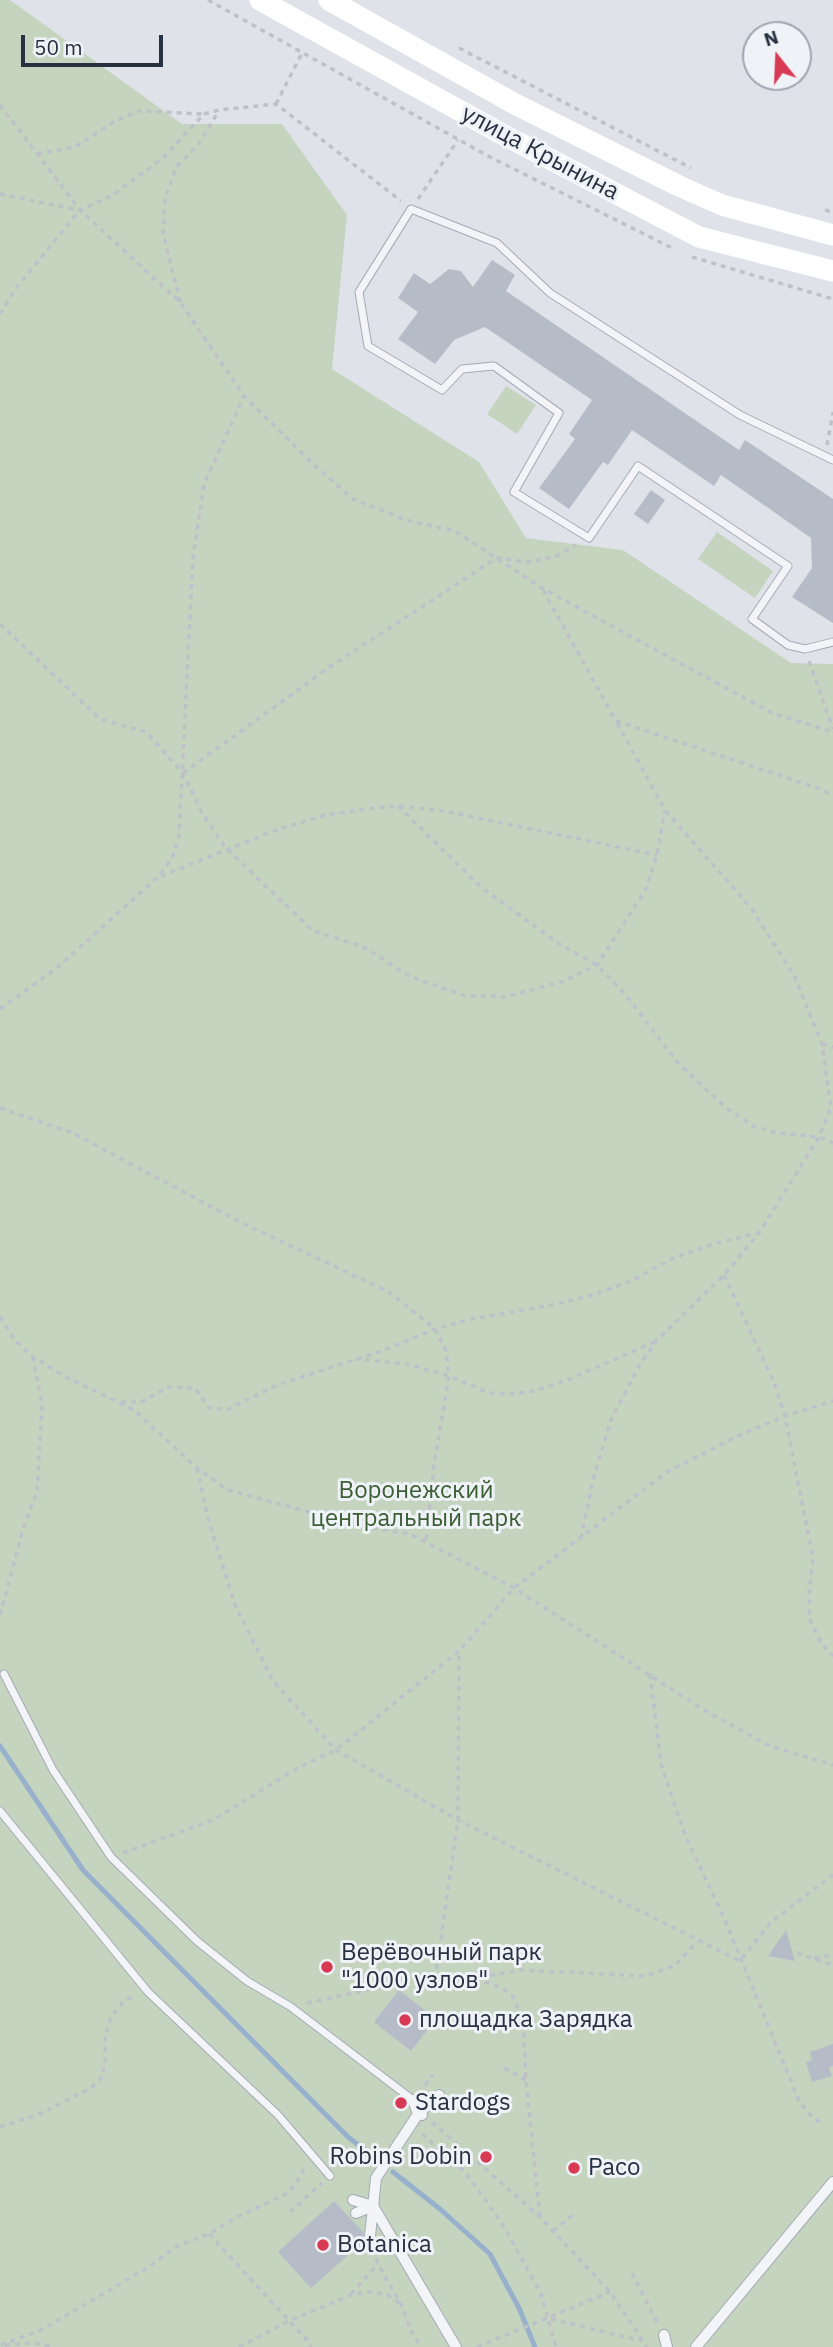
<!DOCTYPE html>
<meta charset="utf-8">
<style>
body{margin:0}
#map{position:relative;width:833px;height:2347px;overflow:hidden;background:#dfe3e9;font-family:"IBM Plex Sans",sans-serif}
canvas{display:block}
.north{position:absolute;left:742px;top:21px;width:70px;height:70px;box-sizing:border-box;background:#eff2f7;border:2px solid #9fa5af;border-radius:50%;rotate:342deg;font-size:19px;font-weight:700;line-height:28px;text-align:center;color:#273142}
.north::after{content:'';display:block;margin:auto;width:24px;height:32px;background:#d83a53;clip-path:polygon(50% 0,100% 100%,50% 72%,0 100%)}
.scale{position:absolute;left:21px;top:35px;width:142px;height:32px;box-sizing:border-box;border:4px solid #273142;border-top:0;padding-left:9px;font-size:21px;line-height:24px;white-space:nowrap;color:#273142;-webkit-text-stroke:5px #eff2f7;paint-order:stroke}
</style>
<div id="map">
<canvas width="833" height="2347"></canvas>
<div class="north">N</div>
<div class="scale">50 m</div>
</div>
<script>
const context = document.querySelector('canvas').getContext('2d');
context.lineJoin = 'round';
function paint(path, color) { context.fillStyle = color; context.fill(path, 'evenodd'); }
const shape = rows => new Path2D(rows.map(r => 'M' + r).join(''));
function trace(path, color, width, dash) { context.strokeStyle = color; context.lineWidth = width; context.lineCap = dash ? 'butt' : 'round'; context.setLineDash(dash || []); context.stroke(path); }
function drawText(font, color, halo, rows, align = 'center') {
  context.font = font + ' "IBM Plex Sans",sans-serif'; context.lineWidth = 6; context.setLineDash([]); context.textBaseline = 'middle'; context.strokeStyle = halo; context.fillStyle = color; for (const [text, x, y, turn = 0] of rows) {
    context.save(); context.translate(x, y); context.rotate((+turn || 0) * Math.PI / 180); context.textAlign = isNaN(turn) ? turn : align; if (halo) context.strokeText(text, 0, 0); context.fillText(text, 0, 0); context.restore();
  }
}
paint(shape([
 [0,0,10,0,182,124,282,124,347,215,332,369,479,462,526,538,623,550,791,663,833,664,833,2347,0,2347],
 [506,386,536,405,517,434,487,414],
 [717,532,773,571,755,598,698,559]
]), '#c5d4bf');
trace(shape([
 [0,1746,83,1870,348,2137,377,2159],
 [393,2172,440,2209,490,2254,519,2308,535,2347]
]), '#97b1cc', 5);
paint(shape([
 [492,260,515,275,506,291,739,450,745,440,833,499,833,623,792,597,812,568,811,538,721,475,714,486,632,430,608,465,603,462,569,509,539,488,575,439,569,434,592,400,485,327,454,340,435,364,398,339,418,312,398,298,414,273,430,284,449,269,461,271,473,287],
 [651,490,665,500,648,524,634,514],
 [786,1930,795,1961,768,1956],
 [399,1990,436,2019,411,2051,374,2022],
 [833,2044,833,2066,829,2067,832,2076,812,2082,806,2062,812,2060,810,2052],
 [334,2201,363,2232,364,2241,311,2288,278,2252]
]), '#b6bcc7');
const service = shape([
 [833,460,740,415,550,293,497,243,411,209,359,292,368,346,442,390,462,369,494,366,559,413,514,492,589,538,638,466,788,566,752,619,788,645,805,649,833,642],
 [4,1674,53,1770,111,1857,197,1941,247,1981,291,2007,413,2100],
 [0,1811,148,1992,278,2115,330,2176]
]);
const pedestrian = shape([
 [413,2100,418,2114,422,2115],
 [353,2200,373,2206,456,2347],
 [356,2213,373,2206],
 [370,2236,376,2178,418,2114,439,2095],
 [664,2335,667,2347],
 [696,2347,833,2182]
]);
trace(service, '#a4aab4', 9);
trace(pedestrian, '#a4aab4', 12);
trace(shape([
 [208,0,488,156,672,248],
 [459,48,691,168],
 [276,104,302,53],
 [0,105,80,210,180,302,244,396,314,465,353,499,406,520,455,531,542,588,772,713,833,732],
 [37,154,75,147,115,121,139,111,204,114],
 [0,194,78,210],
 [418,199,458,140],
 [825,210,833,212],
 [692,257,833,299],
 [180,302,163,232,165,199,176,167,199,144,218,112],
 [0,314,17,287,80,210,113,195,163,158,204,114,219,110,276,104,401,201],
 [827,445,833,412],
 [543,590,616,721,821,789,833,796],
 [0,624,100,719,146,732,183,773,202,813,226,848,313,931,364,947,409,976,463,995,505,997,564,981,597,965,646,889,657,855,665,810],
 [809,661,833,729],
 [183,773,331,666,497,558,527,562,555,557,576,545],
 [398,806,481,887,556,942,597,965,625,994,677,1062,724,1106,753,1126,778,1133,819,1137,833,1143],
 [161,876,279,829,326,815,372,808,398,806,444,811,657,855],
 [0,1009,57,968,159,876,172,858,179,836,193,558,204,484,244,396],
 [822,1044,833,1047],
 [0,1108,73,1133,240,1222,389,1292,435,1329,446,1351,449,1376,434,1465,426,1541],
 [724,1275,774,1382,785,1416,813,1558,809,1594,810,1620,821,1643,833,1656],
 [0,1317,14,1339,33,1357,66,1377,134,1410,197,1468,228,1490,361,1526,410,1534,514,1588,704,1710,770,1746,833,1765],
 [355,1359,408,1364,449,1376,489,1393,512,1394,534,1391,570,1379,654,1342],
 [121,1402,141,1402,169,1387,195,1388,209,1408,229,1409,277,1385,382,1351,435,1329,467,1320,557,1304,596,1294,633,1280,674,1258,713,1244,757,1233],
 [197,1468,208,1518,235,1605,273,1681,336,1750,458,1820,740,1961,771,1922,833,1875],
 [581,1538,593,1480,611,1420,639,1366,656,1341,724,1275,759,1233,819,1137,831,1107,822,1044,795,977,751,908,665,810,616,721],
 [0,1615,24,1526,37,1492,42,1405,33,1358],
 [650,1674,661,1764,685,1835,725,1920,799,2101,809,2114,822,2124],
 [123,1853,213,1820,301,1766,336,1750,459,1651,514,1588,667,1472,742,1434,785,1416,833,1401],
 [797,1953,833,1965],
 [814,1958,833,1955],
 [435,1979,458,1820,459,1651],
 [470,1979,520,1970,646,1976,676,1965,697,1941],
 [307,2003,407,1982,464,1979,489,1983,505,1990,513,1997,523,2022,526,2080,540,2217],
 [504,2068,526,2080],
 [425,2085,433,2074],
 [432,2122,540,2217,610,2292,647,2347],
 [0,2127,42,2113,91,2088,102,2077,105,2061,105,2037,111,2017,125,2000,136,1996],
 [422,2134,465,2172,503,2225,541,2294,556,2347],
 [290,2212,322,2183],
 [553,2231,575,2213],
 [209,2234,307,2340,311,2347],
 [373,2249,378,2264,401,2304,411,2331,421,2347],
 [632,2273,658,2324],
 [351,2294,378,2264],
 [551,2319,642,2341],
 [1,2345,41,2330,144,2270,179,2245,209,2234,235,2218,288,2193,297,2182,306,2165],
 [5,2345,34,2343,55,2347],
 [239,2347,289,2321,351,2295,366,2292,386,2294,401,2304],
 [477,2347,610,2292]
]), '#bdc1c8', 3.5, [5, 5]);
trace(service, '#f2f4f7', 7);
trace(pedestrian, '#f2f4f7', 10);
trace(shape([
 [260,0,502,134,699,237,833,271],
 [329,0,515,104,681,187,722,205,833,235]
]), '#fff', 21);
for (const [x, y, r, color] of [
 [327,1967,7,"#d83a53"],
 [405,2020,7,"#d83a53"],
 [401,2103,7,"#d83a53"],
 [486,2157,7,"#d83a53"],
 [574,2168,7,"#d83a53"],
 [323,2245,7,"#d83a53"]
]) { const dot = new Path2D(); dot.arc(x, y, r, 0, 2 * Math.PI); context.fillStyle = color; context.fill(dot); trace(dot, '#eff2f7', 2.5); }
drawText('24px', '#273142', '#eff2f7', [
 ["улица Крынина",540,153,28]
]);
drawText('24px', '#3b5e33', '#eff2f7', [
 ["Воронежский",416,1491],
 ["центральный парк",416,1519]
]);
drawText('24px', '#273142', '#eff2f7', [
 ["Верёвочный парк",341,1953],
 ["\"1000 узлов\"",341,1981],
 ["площадка Зарядка",419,2020],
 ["Stardogs",415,2103],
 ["Robins Dobin",472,2157,"right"],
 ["Paco",588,2168],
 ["Botanica",337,2245]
], 'left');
</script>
